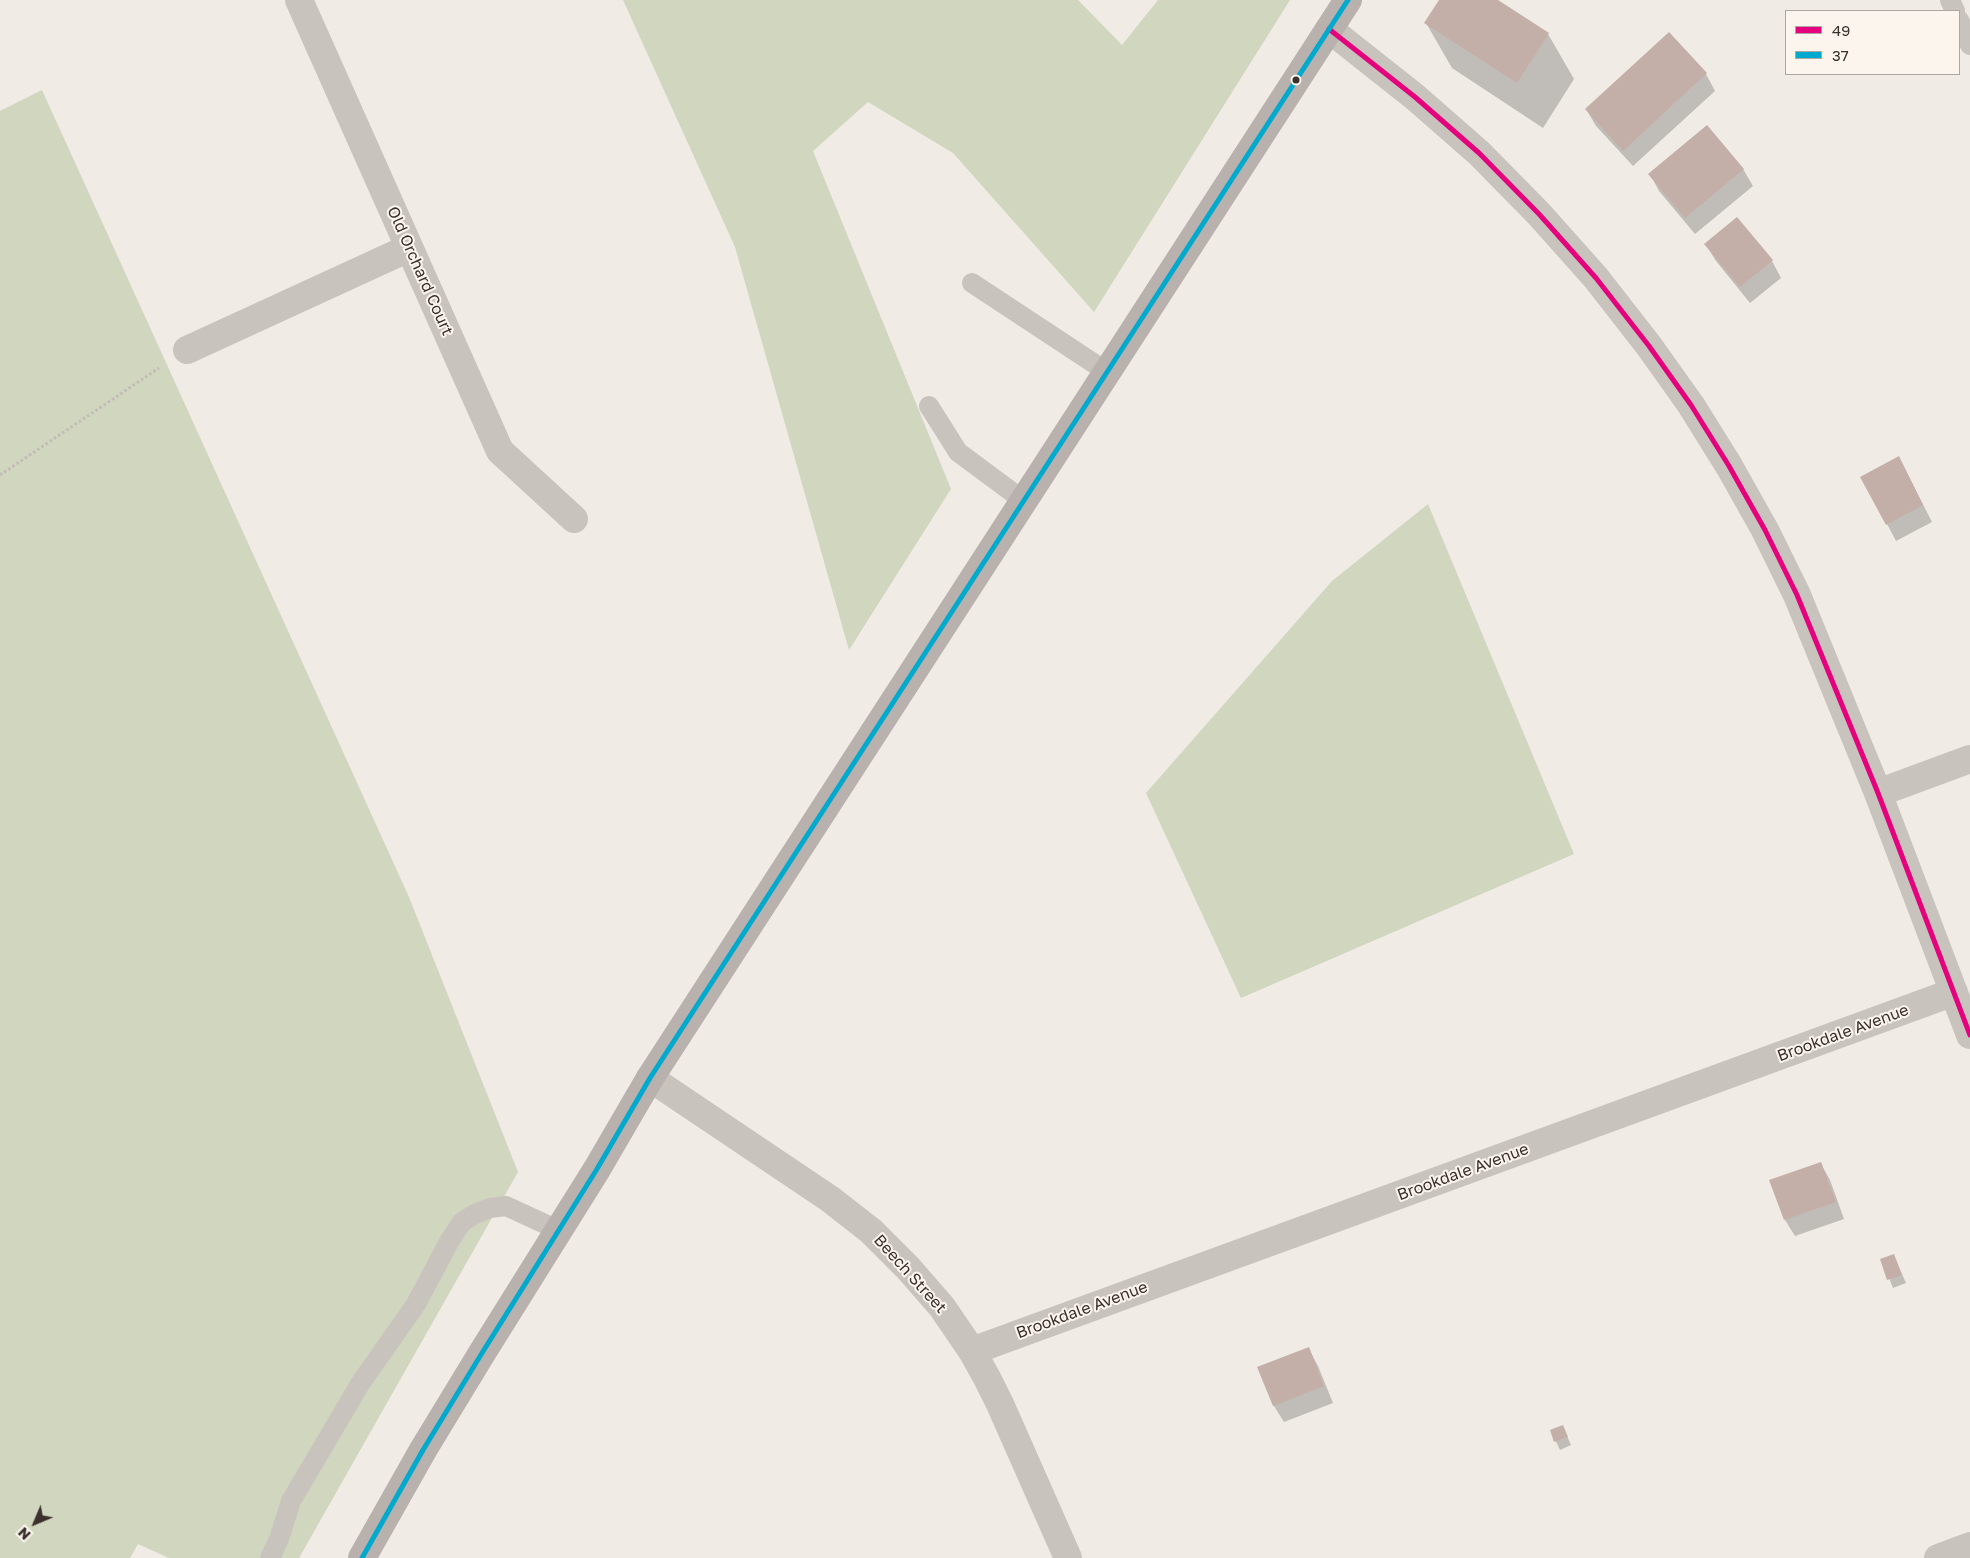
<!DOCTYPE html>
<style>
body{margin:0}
#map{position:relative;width:1970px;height:1558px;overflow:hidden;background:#f0ebe5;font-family:"Golos Text",sans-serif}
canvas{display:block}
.legend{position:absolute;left:1785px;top:10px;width:175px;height:65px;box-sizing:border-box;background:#fbf5ee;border:1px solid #aea6a0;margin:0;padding:6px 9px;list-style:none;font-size:15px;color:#3b302b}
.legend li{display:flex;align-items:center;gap:10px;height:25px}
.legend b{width:25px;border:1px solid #aea6a0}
.north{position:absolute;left:10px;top:1498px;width:50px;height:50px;-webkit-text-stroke:4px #fbf5ee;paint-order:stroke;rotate:225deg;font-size:14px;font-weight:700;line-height:20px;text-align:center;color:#3b302b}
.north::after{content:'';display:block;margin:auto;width:18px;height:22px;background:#3b302b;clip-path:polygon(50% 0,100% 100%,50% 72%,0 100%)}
</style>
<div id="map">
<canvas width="1970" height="1558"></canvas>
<ul class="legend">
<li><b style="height:6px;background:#e5007d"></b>49</li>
<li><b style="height:6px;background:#00a9ce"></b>37</li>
</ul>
<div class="north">N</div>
</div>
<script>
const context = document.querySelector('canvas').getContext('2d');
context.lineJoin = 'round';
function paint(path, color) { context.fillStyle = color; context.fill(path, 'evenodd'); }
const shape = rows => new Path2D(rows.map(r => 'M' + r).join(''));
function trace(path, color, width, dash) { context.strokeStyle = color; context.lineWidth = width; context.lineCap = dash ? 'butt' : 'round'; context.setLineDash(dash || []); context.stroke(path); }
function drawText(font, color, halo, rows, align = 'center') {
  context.font = font + ' "Golos Text",sans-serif'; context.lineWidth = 4; context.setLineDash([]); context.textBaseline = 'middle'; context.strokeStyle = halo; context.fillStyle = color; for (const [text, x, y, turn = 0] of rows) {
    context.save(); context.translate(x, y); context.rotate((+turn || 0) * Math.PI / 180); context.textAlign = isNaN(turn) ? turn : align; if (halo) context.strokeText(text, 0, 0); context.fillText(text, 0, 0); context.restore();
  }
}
paint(shape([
 [623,0,1078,0,1122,45,1158,0,1290,0,1094,312,953,153,868,102,813,151,951,489,849,650,735,247],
 [42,90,409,897,518,1172,299,1558,169,1558,138,1544,130,1558,0,1558,0,111],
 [1428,504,1574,854,1241,998,1146,793,1332,581]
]), '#d1d6bf');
paint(shape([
 [1440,0,1496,0,1548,34,1574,79,1543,128,1452,68,1426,23],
 [1668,34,1706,74,1715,91,1633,166,1596,126,1586,109],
 [1743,169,1753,186,1695,234,1659,191,1650,174],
 [1706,245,1772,261,1781,278,1750,303,1716,261],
 [1908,475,1932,522,1896,541,1887,524],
 [1821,1164,1830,1180,1844,1219,1795,1236,1785,1220],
 [1894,1256,1906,1283,1893,1288,1882,1260],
 [1309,1349,1318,1366,1333,1403,1284,1422,1274,1406,1259,1368],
 [1563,1427,1571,1445,1560,1450,1551,1431]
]), '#0003');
paint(shape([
 [1439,0,1498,0,1549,33,1517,83,1424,23],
 [1669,32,1707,73,1623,151,1585,109],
 [1707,125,1744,169,1685,218,1648,174],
 [1737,217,1773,260,1740,287,1704,244],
 [1899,456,1923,505,1886,525,1860,477],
 [1821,1162,1836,1202,1784,1220,1769,1180],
 [1894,1254,1902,1275,1887,1280,1880,1259],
 [1309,1347,1324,1386,1273,1406,1257,1367],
 [1563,1425,1568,1437,1554,1442,1550,1430]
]), '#c3afa7');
trace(shape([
 [0,475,159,368]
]), '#c2bbb6', 3, [2.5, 2.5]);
trace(shape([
 [1950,0,1955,11],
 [1959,20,1970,45],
 [972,283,1107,372],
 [929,406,958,452,1024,501],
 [270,1558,279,1539,291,1501,360,1384,416,1304,450,1240,462,1222,475,1214,490,1208,506,1206,558,1230]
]), '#c9c3be', 20);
trace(shape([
 [299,0,500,451,574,519],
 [1329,29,1415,97,1479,153,1539,214,1596,278,1649,346,1691,405,1729,466,1765,530,1797,595,1878,793,1970,1035],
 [187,350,409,248],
 [1878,793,1970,759],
 [650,1078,830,1199,871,1231,908,1268,942,1307,972,1351,987,1378,1000,1404,1068,1558],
 [972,1351,1954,992],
 [1938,1558,1970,1546]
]), '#c9c3be', 28);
trace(shape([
 [362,1558,423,1450,482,1353,597,1169,650,1078,1348,0]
]), '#b8b1ad', 28);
trace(shape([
 [1329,29,1415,97,1479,153,1539,214,1596,278,1649,346,1691,405,1729,466,1765,530,1797,595,1878,793,1970,1035]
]), '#e5007d', 5);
trace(shape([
 [362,1558,423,1450,482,1353,597,1169,650,1078,1348,0]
]), '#00a9ce', 5);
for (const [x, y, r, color] of [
 [1296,80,4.5,"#3b302b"]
]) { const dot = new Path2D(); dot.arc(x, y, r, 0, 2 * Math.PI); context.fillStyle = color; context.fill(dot); trace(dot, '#fbf5ee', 2); }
drawText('16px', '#3b302b', '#fbf5ee', [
 ["Old Orchard Court",420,271,66],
 ["Brookdale Avenue",1843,1033,-20],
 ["Brookdale Avenue",1463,1172,-20],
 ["Beech Street",910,1274,48],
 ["Brookdale Avenue",1082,1310,-20]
]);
</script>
